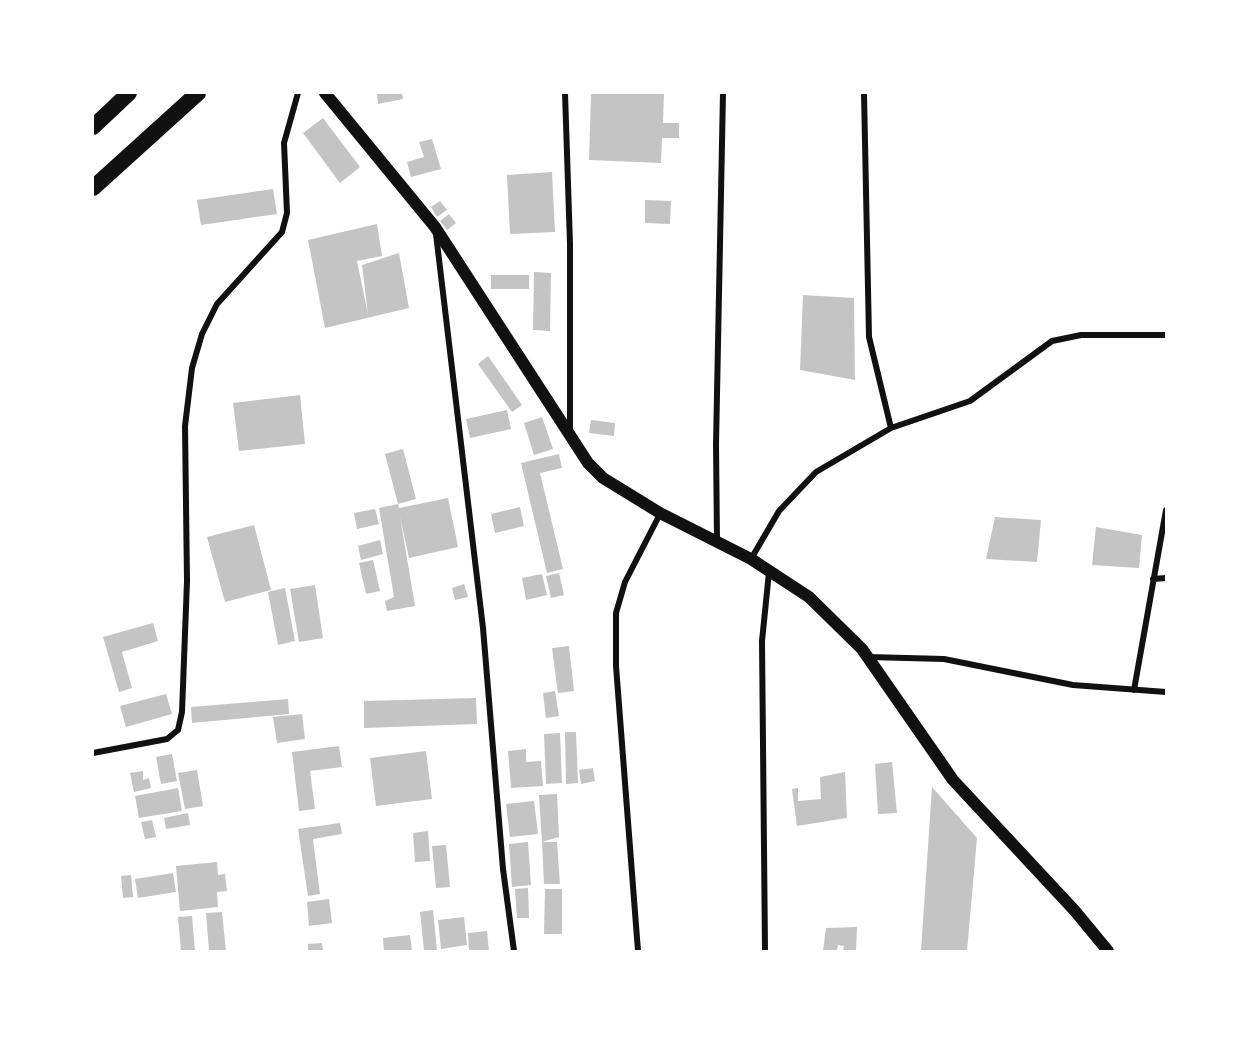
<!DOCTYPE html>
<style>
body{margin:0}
#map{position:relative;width:1259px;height:1044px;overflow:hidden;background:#fff;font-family:Helvetica,sans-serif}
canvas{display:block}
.frame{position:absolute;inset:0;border:94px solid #fff;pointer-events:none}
</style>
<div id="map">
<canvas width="1259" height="1044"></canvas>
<div class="frame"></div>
</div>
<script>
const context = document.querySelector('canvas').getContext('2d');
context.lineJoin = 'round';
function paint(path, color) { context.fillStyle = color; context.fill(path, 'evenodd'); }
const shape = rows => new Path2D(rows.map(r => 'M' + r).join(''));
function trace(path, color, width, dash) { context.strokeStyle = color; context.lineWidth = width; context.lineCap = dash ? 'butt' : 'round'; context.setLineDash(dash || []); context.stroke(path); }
paint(shape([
 [377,93,402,93,403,99,378,104],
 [591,93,664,93,663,123,679,123,679,138,662,138,661,163,589,160],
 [323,118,360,167,340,183,303,133],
 [432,139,441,169,411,177,407,162,424,157,419,142],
 [552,172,555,232,510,234,507,175],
 [273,189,277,214,201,225,197,200],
 [645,200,671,201,670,224,645,223],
 [440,201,447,210,437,217,431,207],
 [449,214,456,223,447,230,440,221],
 [377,224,382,256,357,261,368,314,362,265,399,253,409,308,325,328,308,240],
 [534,272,551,273,550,331,533,330],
 [491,275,529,275,529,289,491,289],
 [803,295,854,298,855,380,800,370],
 [488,356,522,405,512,412,478,364],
 [300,395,305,444,239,451,233,403],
 [507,410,511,429,470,438,466,419],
 [542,417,553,449,534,455,524,423],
 [591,420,615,423,614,436,589,433],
 [403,449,416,499,398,504,385,454],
 [559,454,562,468,540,473,563,569,547,573,521,463],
 [448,498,458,547,409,558,400,517,415,606,387,611,385,601,394,597,379,508,398,504,399,508],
 [520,507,524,526,495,533,491,514],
 [375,509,379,524,357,529,354,513],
 [995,517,1041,520,1037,562,986,559],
 [254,525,271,590,225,602,207,537],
 [1096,527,1142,535,1139,568,1092,565],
 [380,540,383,554,361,560,358,546],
 [373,560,380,591,366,594,359,563],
 [559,573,564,595,551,598,546,576],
 [542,574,547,595,526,600,522,578],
 [464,584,468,597,455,600,452,588],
 [315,585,323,638,299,642,290,589],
 [285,588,295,641,278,645,268,592],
 [153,623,158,641,122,652,132,688,119,692,103,637],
 [569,646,574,691,558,693,552,648],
 [555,691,559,716,546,718,543,693],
 [166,694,172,714,126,727,120,706],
 [476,698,477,724,364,728,364,701],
 [288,699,289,714,192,723,191,707],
 [302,714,305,739,277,743,273,717],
 [565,732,576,732,578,783,566,784],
 [560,733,562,783,546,784,544,734],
 [339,746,342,767,310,771,315,809,299,811,292,752],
 [526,749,526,762,541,761,543,786,511,788,508,751],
 [426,751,432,799,376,806,370,758],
 [172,754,177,781,161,784,156,757],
 [892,762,897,813,878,814,875,764],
 [593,768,595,781,581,784,579,770],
 [197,770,203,806,185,809,178,773],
 [143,771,143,780,149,778,151,788,134,792,130,773],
 [845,772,847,818,797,826,792,789,798,788,798,801,821,799,820,777],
 [932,787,977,838,967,951,921,951],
 [178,788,182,811,139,818,135,796],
 [557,794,559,837,542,842,539,795],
 [534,801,538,834,510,837,506,804],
 [188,813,190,825,166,829,164,818],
 [152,820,156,837,145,839,141,822],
 [340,823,342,834,313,839,320,894,308,896,298,829],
 [428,831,430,861,415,862,413,833],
 [528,842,531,885,512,887,509,844],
 [542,842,557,842,560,884,544,884],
 [446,845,450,887,436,888,432,846],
 [217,862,218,875,225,874,227,891,217,892,218,907,180,911,176,866],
 [173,873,176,892,138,898,135,879],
 [131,875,133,897,123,898,121,876],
 [528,888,529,918,517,918,515,889],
 [545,889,562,889,562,934,544,934],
 [329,899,332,923,309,926,307,902],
 [433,910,437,951,424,951,420,912],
 [222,912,226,951,209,951,206,913],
 [192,916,195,951,181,951,178,917],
 [464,917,467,945,441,949,438,920],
 [857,927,856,951,843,951,844,946,838,945,837,951,823,951,826,928],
 [487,931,489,951,469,951,468,933],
 [410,935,412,951,384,951,383,938],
 [322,943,323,951,308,951,308,944]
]), '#c4c4c4');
trace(shape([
 [565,93,570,244,570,431],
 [864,93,869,337,891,428],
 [436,234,483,628,503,869,514,951],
 [717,542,716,444,723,93],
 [751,559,779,511,816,472,891,428,970,401,1052,341,1081,335,1166,335],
 [1153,579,1166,578],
 [869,657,944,659,1073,685,1166,692],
 [1134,690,1166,510],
 [93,753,167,739,178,730,182,712,187,581,185,426,192,368,202,334,217,304,282,232,287,213,284,143,298,93],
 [638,951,616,666,616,613,625,582,660,514],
 [765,951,762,641,769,572]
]), '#111', 6);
trace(shape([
 [325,93,435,227,588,463,603,478,660,513,751,559,809,597,862,649,953,780,1075,911,1108,951]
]), '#111', 12);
trace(shape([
 [93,127,129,93],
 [93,188,198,93]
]), '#111', 16);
</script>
